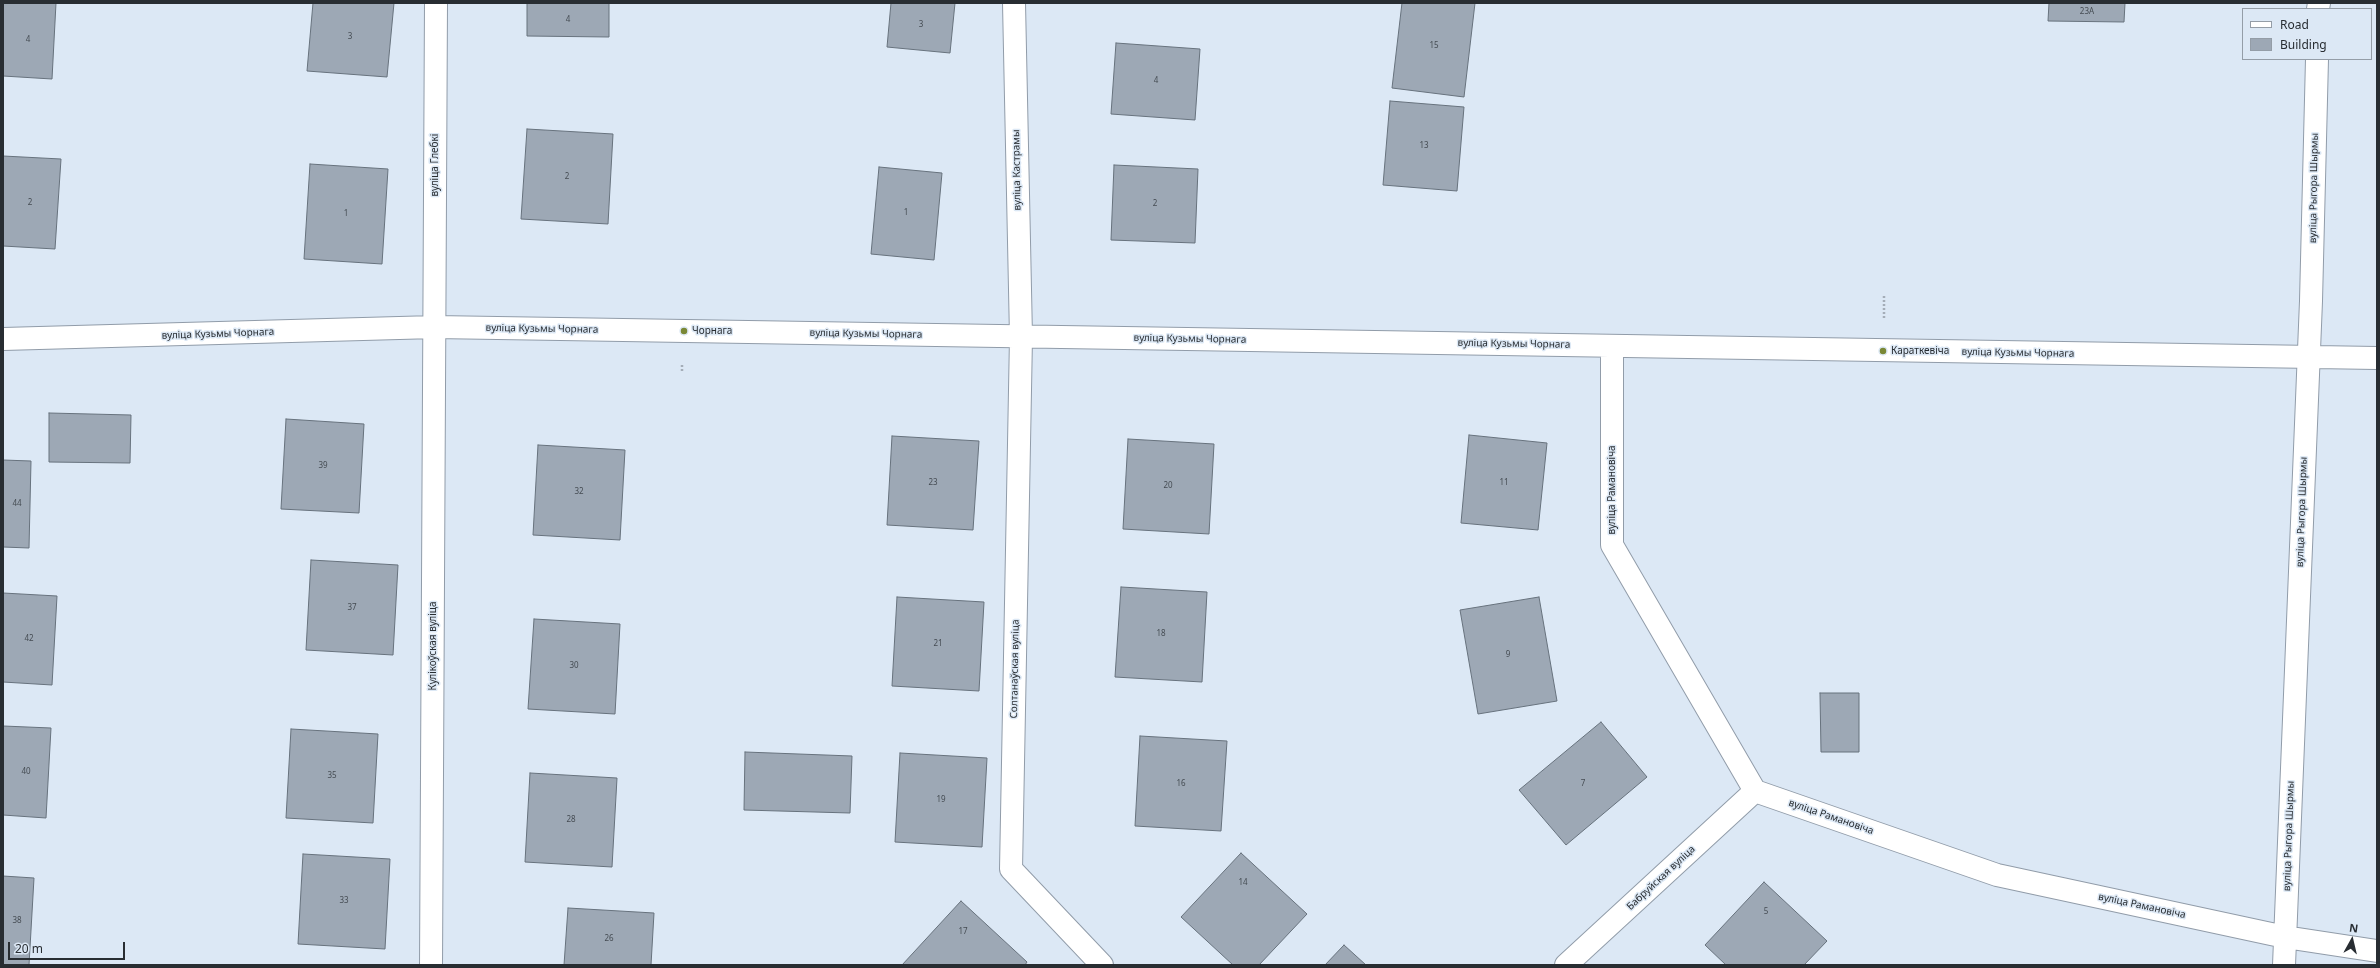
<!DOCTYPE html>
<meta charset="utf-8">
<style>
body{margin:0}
#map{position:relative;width:2380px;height:968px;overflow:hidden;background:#dce8f5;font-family:"Noto Sans",sans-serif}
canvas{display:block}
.frame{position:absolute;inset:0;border:4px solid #282d32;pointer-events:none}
.legend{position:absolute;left:2242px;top:8px;width:130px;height:52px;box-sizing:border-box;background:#dce8f5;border:1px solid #949da7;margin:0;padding:5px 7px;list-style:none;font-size:12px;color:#282d32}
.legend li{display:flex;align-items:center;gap:8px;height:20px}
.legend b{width:20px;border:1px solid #949da7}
.north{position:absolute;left:2332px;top:920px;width:40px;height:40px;-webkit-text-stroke:3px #dce8f5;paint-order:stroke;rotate:8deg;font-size:11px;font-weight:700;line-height:16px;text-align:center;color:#282d32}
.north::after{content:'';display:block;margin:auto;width:14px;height:18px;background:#282d32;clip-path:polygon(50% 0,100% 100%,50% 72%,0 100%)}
.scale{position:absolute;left:8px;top:942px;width:117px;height:18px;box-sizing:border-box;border:2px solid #282d32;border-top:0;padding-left:5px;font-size:12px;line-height:14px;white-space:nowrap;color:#282d32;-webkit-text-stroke:3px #dce8f5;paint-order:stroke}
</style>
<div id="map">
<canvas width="2380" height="968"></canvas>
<div class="frame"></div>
<ul class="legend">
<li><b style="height:5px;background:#fff"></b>Road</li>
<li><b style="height:11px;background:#9da8b5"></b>Building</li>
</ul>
<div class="north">N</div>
<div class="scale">20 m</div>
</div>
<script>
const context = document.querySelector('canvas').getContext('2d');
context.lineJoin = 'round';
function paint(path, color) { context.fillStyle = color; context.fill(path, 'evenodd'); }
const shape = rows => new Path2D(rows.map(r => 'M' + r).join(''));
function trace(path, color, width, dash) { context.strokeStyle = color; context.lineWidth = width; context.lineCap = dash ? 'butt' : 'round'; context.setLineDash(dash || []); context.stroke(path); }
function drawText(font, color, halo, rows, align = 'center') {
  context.font = font + ' "Noto Sans",sans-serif'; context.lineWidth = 3; context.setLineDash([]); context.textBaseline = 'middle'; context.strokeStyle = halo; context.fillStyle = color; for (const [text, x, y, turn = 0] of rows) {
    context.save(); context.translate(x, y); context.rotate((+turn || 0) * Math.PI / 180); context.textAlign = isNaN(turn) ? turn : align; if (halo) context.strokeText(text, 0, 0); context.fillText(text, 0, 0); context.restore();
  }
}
const building = shape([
 [3,3,56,3,52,79,3,76,3,3],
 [313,3,394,3,387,77,307,71,313,3],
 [527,3,609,3,609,37,527,36,527,3],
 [891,3,955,3,950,53,887,47,891,3],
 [1402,3,1475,3,1464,97,1392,88,1402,3],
 [2049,3,2125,3,2124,22,2048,21,2049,3],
 [1116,43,1200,49,1195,120,1111,114,1116,43],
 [1390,101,1464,107,1457,191,1383,185,1390,101],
 [527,129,613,134,608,224,521,219,527,129],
 [3,156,61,159,55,249,3,246,3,156],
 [310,164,388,169,382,264,304,259,310,164],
 [1114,165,1198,169,1195,243,1111,240,1114,165],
 [879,167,942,173,934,260,871,254,879,167],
 [49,413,131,415,130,463,49,462,49,413],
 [286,419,364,424,359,513,281,509,286,419],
 [1469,435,1547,443,1538,530,1461,523,1469,435],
 [892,436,979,441,973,530,887,525,892,436],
 [1128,439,1214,444,1209,534,1123,529,1128,439],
 [538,445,625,450,620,540,533,535,538,445],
 [3,460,31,461,29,548,3,547,3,460],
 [311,560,398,565,393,655,306,650,311,560],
 [1121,587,1207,592,1202,682,1115,677,1121,587],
 [3,593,57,596,52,685,3,682,3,593],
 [897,597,984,602,979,691,892,686,897,597],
 [1539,597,1557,701,1478,714,1460,610,1539,597],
 [534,619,620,624,615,714,528,709,534,619],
 [1820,693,1859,693,1859,752,1821,752,1820,693],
 [1601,722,1647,777,1566,845,1519,790,1601,722],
 [3,726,51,728,46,818,3,815,3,726],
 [291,729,378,734,373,823,286,818,291,729],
 [1140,736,1227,741,1221,831,1135,826,1140,736],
 [745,752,852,756,850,813,744,810,745,752],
 [900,753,987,758,982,847,895,842,900,753],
 [530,773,617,778,612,867,525,862,530,773],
 [1241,853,1307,914,1259,965,1233,965,1181,917,1241,853],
 [303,854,390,859,385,949,298,944,303,854],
 [3,876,34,878,29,965,3,965,3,876],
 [1764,882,1827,941,1804,965,1726,965,1705,945,1764,882],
 [961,901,1027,962,1025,965,902,965,961,901],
 [568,908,654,913,651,965,564,965,568,908],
 [1344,945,1366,965,1325,965,1344,945]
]);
paint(building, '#9da8b5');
trace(building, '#67727d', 1);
const minor = shape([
 [1014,3,1021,337,1011,869,1102,965],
 [2318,9,2319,3],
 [3,339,435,327,2377,358],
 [1612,346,1612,545,1755,791,1997,875,2285,937,2377,951],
 [431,965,436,3],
 [1566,965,1755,791],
 [2284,965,2311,301,2317,59]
]);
trace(minor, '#919ca9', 24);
trace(shape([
 [1884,318,1884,294],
 [682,371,682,363]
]), '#a4adb8', 2.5, [2, 2]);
trace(minor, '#fff', 22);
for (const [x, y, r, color] of [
 [684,331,4,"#7a8836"],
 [1883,351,4,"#7a8836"]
]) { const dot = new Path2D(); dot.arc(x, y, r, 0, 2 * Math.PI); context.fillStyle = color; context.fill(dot); trace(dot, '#dce8f5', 1.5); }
drawText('8px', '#454c53', null, [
 ["23А",2087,12],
 ["4",568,20],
 ["3",921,25],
 ["3",350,37],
 ["4",28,40],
 ["15",1434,46],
 ["4",1156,81],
 ["13",1424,146],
 ["2",567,177],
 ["2",30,203],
 ["2",1155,204],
 ["1",906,213],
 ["1",346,214],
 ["39",323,466],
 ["23",933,483],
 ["11",1504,483],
 ["20",1168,486],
 ["32",579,492],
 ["44",17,504],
 ["37",352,608],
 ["18",1161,634],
 ["42",29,639],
 ["21",938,644],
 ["9",1508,655],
 ["30",574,666],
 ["40",26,772],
 ["35",332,776],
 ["16",1181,784],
 ["7",1583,784],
 ["19",941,800],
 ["28",571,820],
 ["14",1243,883],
 ["33",344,901],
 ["5",1766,912],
 ["38",17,921],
 ["17",963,932],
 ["26",609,939]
]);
drawText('10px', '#282d32', '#dce8f5', [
 ["вуліца Глебкі",435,165,-90],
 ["вуліца Кастрамы",1017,170,-91],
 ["вуліца Рыгора Шырмы",2314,188,-89],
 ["вуліца Кузьмы Чорнага",542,329,1],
 ["вуліца Кузьмы Чорнага",218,334,-2],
 ["вуліца Кузьмы Чорнага",866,334,1],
 ["вуліца Кузьмы Чорнага",1190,339,1],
 ["вуліца Кузьмы Чорнага",1514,344,1],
 ["вуліца Кузьмы Чорнага",2018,353,1],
 ["вуліца Рамановіча",1612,490,-90],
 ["вуліца Рыгора Шырмы",2302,512,-88],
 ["Кулікоўская вуліца",433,646,-90],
 ["Солтанаўская вуліца",1015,669,-89],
 ["вуліца Рамановіча",1831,817,19],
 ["вуліца Рыгора Шырмы",2289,836,-88],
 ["Бабруйская вуліца",1661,878,-43],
 ["вуліца Рамановіча",2142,906,12]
]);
drawText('10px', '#282d32', '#dce8f5', [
 ["Чорнага",692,331],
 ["Караткевіча",1891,351]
], 'left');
</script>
